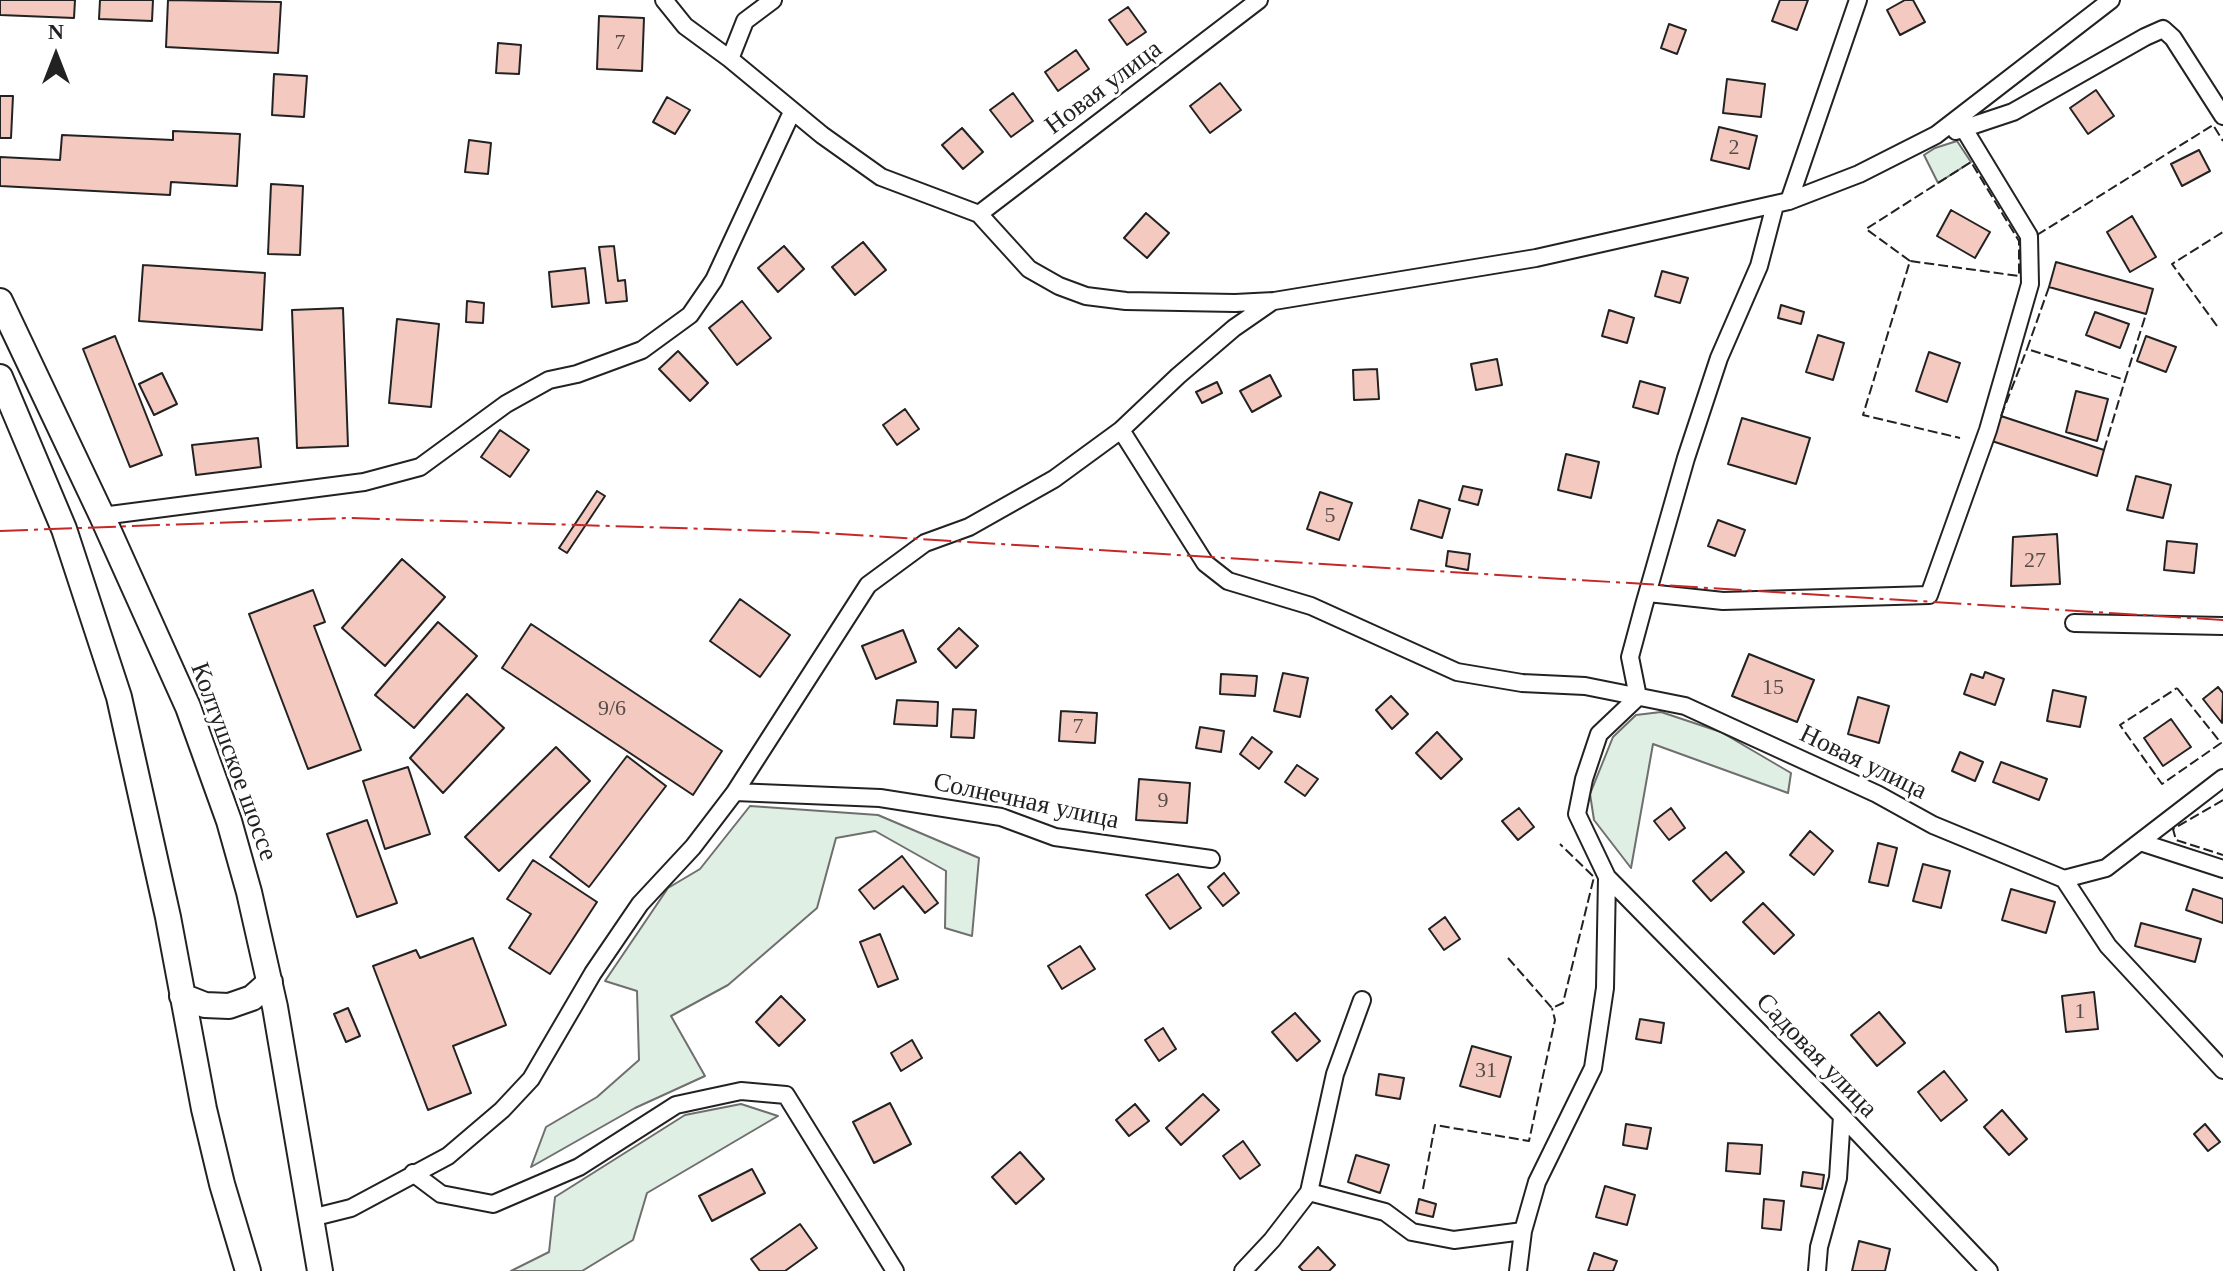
<!DOCTYPE html>
<meta charset="utf-8">
<style>
body{margin:0}
#map{position:relative;width:2223px;height:1271px;overflow:hidden;background:#fff;font-family:"Times New Roman",serif}
canvas{display:block}
.north{position:absolute;left:16px;top:16px;width:80px;height:80px;-webkit-text-stroke:6px #fff;paint-order:stroke;rotate:0deg;font-size:22px;font-weight:700;line-height:32px;text-align:center;color:#222}
.north::after{content:'';display:block;margin:auto;width:28px;height:36px;background:#222;clip-path:polygon(50% 0,100% 100%,50% 72%,0 100%)}
</style>
<div id="map">
<canvas width="2223" height="1271"></canvas>
<div class="north">N</div>
</div>
<script>
const context = document.querySelector('canvas').getContext('2d');
context.lineJoin = 'round';
function paint(path, color) { context.fillStyle = color; context.fill(path, 'evenodd'); }
const shape = rows => new Path2D(rows.map(r => 'M' + r).join(''));
function trace(path, color, width, dash) { context.strokeStyle = color; context.lineWidth = width; context.lineCap = dash ? 'butt' : 'round'; context.setLineDash(dash || []); context.stroke(path); }
function drawText(font, color, halo, rows, align = 'center') {
  context.font = font + ' "Times New Roman",serif'; context.lineWidth = 6; context.setLineDash([]); context.textBaseline = 'middle'; context.strokeStyle = halo; context.fillStyle = color; for (const [text, x, y, turn = 0] of rows) {
    context.save(); context.translate(x, y); context.rotate((+turn || 0) * Math.PI / 180); context.textAlign = isNaN(turn) ? turn : align; if (halo) context.strokeText(text, 0, 0); context.fillText(text, 0, 0); context.restore();
  }
}
const green = shape([
 [1957,141,1971,162,1938,183,1924,155,1935,148,1957,141],
 [1661,712,1721,732,1791,773,1788,793,1653,744,1631,868,1594,820,1590,794,1613,737,1636,715,1661,712],
 [750,806,878,815,979,858,972,936,945,928,946,871,875,831,836,838,817,908,728,985,671,1016,705,1076,635,1108,531,1167,546,1127,597,1097,639,1060,637,991,605,981,668,888,700,869,750,806],
 [741,1104,778,1116,647,1193,633,1240,582,1271,511,1271,549,1252,555,1197,685,1115,741,1104]
]);
paint(green, '#e0efe3');
trace(green, '#6f6f6f', 2);
const building = shape([
 [0,0,75,0,74,18,0,15,0,0],
 [100,0,153,0,152,21,99,19,100,0],
 [168,0,281,2,278,53,166,47,168,0],
 [1780,0,1808,0,1797,30,1772,21,1780,0],
 [1905,0,1913,0,1925,22,1900,35,1887,10,1905,0],
 [1128,7,1146,32,1127,45,1109,20,1128,7],
 [599,16,644,18,642,71,597,69,599,16],
 [1669,24,1686,30,1677,54,1661,48,1669,24],
 [498,43,521,45,519,74,496,73,498,43],
 [1076,50,1089,69,1058,91,1045,72,1076,50],
 [274,74,307,76,304,117,272,115,274,74],
 [1727,79,1765,84,1761,117,1723,113,1727,79],
 [1220,83,1241,110,1210,133,1190,106,1220,83],
 [2096,90,2114,116,2088,134,2070,108,2096,90],
 [1013,93,1033,121,1011,137,990,110,1013,93],
 [0,96,13,96,11,138,0,138,0,96],
 [667,97,690,110,675,134,653,122,667,97],
 [1719,127,1757,136,1749,169,1711,160,1719,127],
 [962,128,983,152,963,169,942,145,962,128],
 [173,131,240,134,237,186,171,182,170,195,0,186,0,157,60,160,62,135,173,140,173,131],
 [469,140,491,143,488,174,465,172,469,140],
 [2199,150,2210,171,2182,186,2171,164,2199,150],
 [271,184,303,186,300,255,268,254,271,184],
 [1951,210,1990,232,1975,258,1937,236,1951,210],
 [1146,213,1169,233,1147,258,1124,238,1146,213],
 [2132,216,2156,257,2130,272,2107,232,2132,216],
 [863,242,886,270,855,295,832,267,863,242],
 [614,246,618,281,625,280,627,301,606,303,599,247,614,246],
 [784,246,804,269,778,292,758,268,784,246],
 [2056,262,2153,289,2146,314,2049,287,2056,262],
 [143,265,265,273,262,330,139,321,143,265],
 [585,268,589,303,552,307,549,272,585,268],
 [1662,271,1688,278,1680,303,1655,296,1662,271],
 [467,301,484,303,483,323,466,322,467,301],
 [742,301,771,338,737,365,709,328,742,301],
 [1781,305,1804,312,1801,324,1778,318,1781,305],
 [343,308,348,446,297,448,292,310,343,308],
 [1609,310,1634,318,1627,343,1602,336,1609,310],
 [2095,312,2129,324,2120,348,2086,335,2095,312],
 [397,319,439,324,431,407,389,403,397,319],
 [1818,335,1844,343,1833,380,1806,372,1818,335],
 [115,336,162,455,130,467,83,349,115,336],
 [2146,336,2176,347,2166,372,2137,361,2146,336],
 [678,351,708,383,690,401,659,369,678,351],
 [1929,352,1960,363,1947,402,1916,391,1929,352],
 [1497,359,1502,385,1476,390,1471,364,1497,359],
 [1377,369,1379,399,1354,400,1353,370,1377,369],
 [162,373,177,404,154,415,139,384,162,373],
 [1270,375,1281,396,1252,412,1240,391,1270,375],
 [1640,381,1665,388,1658,414,1633,407,1640,381],
 [1217,382,1222,393,1202,403,1196,392,1217,382],
 [2076,391,2108,399,2097,441,2066,432,2076,391],
 [905,409,919,429,897,445,883,425,905,409],
 [2001,416,2104,450,2097,476,1992,441,2001,416],
 [1742,418,1810,438,1796,484,1728,464,1742,418],
 [500,430,529,450,510,477,481,457,500,430],
 [258,438,261,467,196,475,192,445,258,438],
 [1566,454,1599,462,1591,498,1558,490,1566,454],
 [2136,476,2171,485,2163,518,2127,510,2136,476],
 [1463,486,1482,490,1478,505,1459,500,1463,486],
 [597,491,605,496,567,553,559,548,597,491],
 [1320,492,1352,503,1339,540,1307,529,1320,492],
 [1419,500,1450,509,1442,538,1411,529,1419,500],
 [1718,520,1745,530,1735,556,1708,546,1718,520],
 [2057,534,2060,584,2011,586,2013,537,2057,534],
 [2167,541,2197,544,2194,573,2164,570,2167,541],
 [1448,551,1470,554,1468,570,1446,566,1448,551],
 [402,559,445,597,385,666,342,628,402,559],
 [313,590,325,622,314,626,361,750,308,769,249,614,313,590],
 [740,599,790,635,760,677,710,641,740,599],
 [438,622,477,656,414,728,375,695,438,622],
 [531,624,722,751,693,795,502,668,531,624],
 [959,628,978,646,956,668,938,649,959,628],
 [903,630,916,662,876,679,862,646,903,630],
 [1749,654,1814,680,1797,722,1732,696,1749,654],
 [1985,672,2004,679,1995,705,1964,694,1971,674,1983,678,1985,672],
 [1283,673,1308,678,1300,717,1274,711,1283,673],
 [1221,674,1257,676,1255,696,1220,694,1221,674],
 [2218,687,2223,693,2222,723,2203,699,2218,687],
 [2053,690,2086,697,2080,727,2047,721,2053,690],
 [467,694,504,728,443,793,410,758,467,694],
 [1391,696,1408,714,1392,729,1376,710,1391,696],
 [1858,697,1889,706,1879,743,1848,734,1858,697],
 [897,700,938,702,937,726,894,724,897,700],
 [953,709,976,710,974,738,951,737,953,709],
 [1061,711,1097,713,1095,743,1059,741,1061,711],
 [2171,719,2191,747,2163,766,2144,738,2171,719],
 [1200,727,1224,731,1221,752,1196,748,1200,727],
 [1437,732,1462,759,1441,779,1416,753,1437,732],
 [1252,737,1272,752,1259,769,1240,754,1252,737],
 [556,747,590,781,499,871,465,837,556,747],
 [1960,752,1983,762,1975,781,1952,771,1960,752],
 [627,756,666,786,589,887,550,857,627,756],
 [2001,762,2047,779,2039,800,1993,782,2001,762],
 [1297,765,1318,779,1305,796,1285,782,1297,765],
 [408,767,430,834,385,849,363,781,408,767],
 [1139,779,1190,783,1187,823,1136,820,1139,779],
 [1519,808,1534,827,1518,840,1502,821,1519,808],
 [1671,808,1685,828,1669,840,1654,821,1671,808],
 [367,820,397,903,357,917,327,834,367,820],
 [1810,831,1833,851,1814,875,1790,855,1810,831],
 [1878,843,1897,848,1888,886,1869,882,1878,843],
 [1726,852,1744,872,1711,901,1693,881,1726,852],
 [902,856,938,903,925,913,903,886,874,909,859,890,902,856],
 [533,860,597,902,550,974,509,948,531,914,507,899,533,860],
 [1923,864,1950,871,1941,908,1913,901,1923,864],
 [1224,873,1239,893,1223,906,1208,887,1224,873],
 [1178,874,1201,908,1170,929,1146,895,1178,874],
 [2011,889,2055,902,2046,933,2002,920,2011,889],
 [2193,889,2223,899,2223,923,2186,910,2193,889],
 [1763,903,1794,935,1774,954,1743,922,1763,903],
 [1445,917,1460,939,1444,950,1429,929,1445,917],
 [2141,923,2201,939,2195,962,2135,946,2141,923],
 [880,934,898,979,878,987,860,942,880,934],
 [473,938,506,1025,453,1046,471,1093,428,1110,373,966,416,950,420,958,473,938],
 [1080,946,1095,969,1062,989,1048,966,1080,946],
 [2094,992,2098,1029,2066,1032,2062,996,2094,992],
 [781,996,805,1020,779,1046,756,1022,781,996],
 [348,1008,360,1036,346,1042,334,1014,348,1008],
 [1879,1012,1905,1043,1877,1066,1851,1035,1879,1012],
 [1295,1013,1320,1041,1297,1061,1272,1032,1295,1013],
 [1640,1019,1664,1023,1661,1043,1636,1039,1640,1019],
 [1163,1028,1176,1049,1159,1061,1145,1040,1163,1028],
 [912,1040,922,1058,901,1071,891,1053,912,1040],
 [1472,1046,1511,1057,1500,1097,1460,1086,1472,1046],
 [1944,1071,1967,1100,1941,1121,1918,1092,1944,1071],
 [1379,1074,1404,1078,1400,1099,1376,1095,1379,1074],
 [1203,1094,1219,1110,1181,1145,1166,1128,1203,1094],
 [890,1103,911,1144,874,1163,853,1122,890,1103],
 [1135,1104,1149,1121,1129,1136,1116,1120,1135,1104],
 [2002,1110,2027,1139,2009,1155,1984,1127,2002,1110],
 [1626,1124,1651,1128,1647,1149,1623,1145,1626,1124],
 [2205,1124,2220,1142,2208,1151,2194,1134,2205,1124],
 [1243,1141,1260,1165,1240,1179,1223,1156,1243,1141],
 [1728,1143,1762,1145,1760,1174,1726,1171,1728,1143],
 [1020,1152,1044,1179,1016,1204,992,1177,1020,1152],
 [1356,1155,1389,1165,1380,1193,1348,1182,1356,1155],
 [752,1169,765,1193,712,1221,699,1196,752,1169],
 [1803,1172,1824,1175,1822,1189,1801,1186,1803,1172],
 [1605,1186,1635,1195,1627,1225,1596,1217,1605,1186],
 [1419,1199,1436,1204,1433,1217,1416,1213,1419,1199],
 [1764,1199,1784,1201,1781,1230,1762,1228,1764,1199],
 [800,1224,817,1248,785,1271,760,1271,751,1259,800,1224],
 [1859,1241,1890,1249,1885,1271,1852,1271,1859,1241],
 [1318,1247,1335,1265,1329,1271,1303,1271,1299,1267,1318,1247],
 [1594,1253,1617,1261,1613,1271,1588,1271,1594,1253]
]);
paint(building, '#f3c9c0');
trace(building, '#222', 2);
const street = shape([
 [664,0,685,26,730,59,822,135,881,177,979,214,1029,269,1059,286,1086,296,1126,301,1235,303,1274,301,1536,258,1789,201,1859,174,1936,135,2111,0],
 [730,59,745,21,773,0],
 [1956,131,2013,112,2145,37,2163,29,2173,38,2223,116],
 [1789,201,1858,0],
 [979,214,1259,0],
 [1121,430,1205,563,1228,581,1311,606,1457,672,1522,683,1585,686,1685,706,1877,794,1933,825,2064,879],
 [102,516,364,482,420,467,506,404,549,380,577,374,642,350,690,315,714,280,792,112],
 [1648,593,1723,601,1929,595,1988,430,2030,284,2029,236,1964,129],
 [2074,623,2223,626],
 [1638,697,1630,657,1644,605,1686,458,1719,358,1759,266,1775,205],
 [735,792,880,798,1001,817,1055,837,1211,859],
 [2140,842,2223,869],
 [1607,877,1842,1116,1989,1271],
 [2064,879,2108,946,2223,1070],
 [2064,879,2106,868,2223,778],
 [413,1173,441,1194,493,1204,579,1167,676,1105,741,1091,786,1095,895,1271],
 [1309,1192,1385,1212,1412,1232,1454,1240,1523,1231],
 [311,1218,351,1208,448,1156,502,1110,531,1079,593,973,640,904,693,847,735,792,868,585,925,543,969,527,1054,479,1121,430,1178,376,1234,328,1273,301],
 [1243,1271,1272,1240,1309,1192,1335,1074,1362,1000],
 [1518,1271,1523,1231,1537,1182,1593,1068,1605,988,1607,877,1577,814,1584,779,1599,734,1638,697],
 [1817,1271,1819,1247,1838,1178,1842,1116]
]);
const secondary = shape([
 [0,301,102,516,188,707,229,821,249,892,275,1007,320,1271],
 [0,377,64,529,119,697,168,917,204,1109,222,1184,248,1271],
 [182,996,205,1005,229,1006,252,998,270,982]
]);
trace(street, '#222', 20);
trace(secondary, '#222', 28);
trace(street, '#fff', 16);
trace(secondary, '#fff', 24);
trace(shape([
 [2037,235,2213,125,2223,141],
 [1910,261,1866,229,1971,162,2019,241,2019,276,1910,261,1863,415,1960,438],
 [2049,287,2027,349,2125,380,2146,314],
 [2217,326,2172,264,2223,232],
 [2001,416,2027,349],
 [2104,450,2125,380],
 [2177,688,2221,743,2162,784,2120,725,2177,688],
 [2223,800,2173,829,2176,840,2223,855],
 [1508,958,1552,1008,1563,1003,1594,877,1560,844],
 [1423,1189,1435,1125,1529,1141,1555,1020,1552,1008]
]), '#222', 2, [10, 4]);
trace(shape([
 [0,531,349,518,808,532,2223,620]
]), '#c62828', 2, [28, 6, 4, 6]);
drawText('22px', '#564c4a', null, [
 ["7",620,43],
 ["2",1734,148],
 ["5",1330,516],
 ["27",2035,561],
 ["15",1773,688],
 ["9/6",612,709],
 ["7",1078,727],
 ["9",1163,801],
 ["1",2080,1012],
 ["31",1486,1071]
]);
drawText('26px', '#222', '#fff', [
 ["Новая улица",1104,88,-37],
 ["Колтушское шоссе",233,762,70],
 ["Новая улица",1863,763,26],
 ["Солнечная улица",1026,802,12],
 ["Садовая улица",1816,1056,46]
]);
</script>
